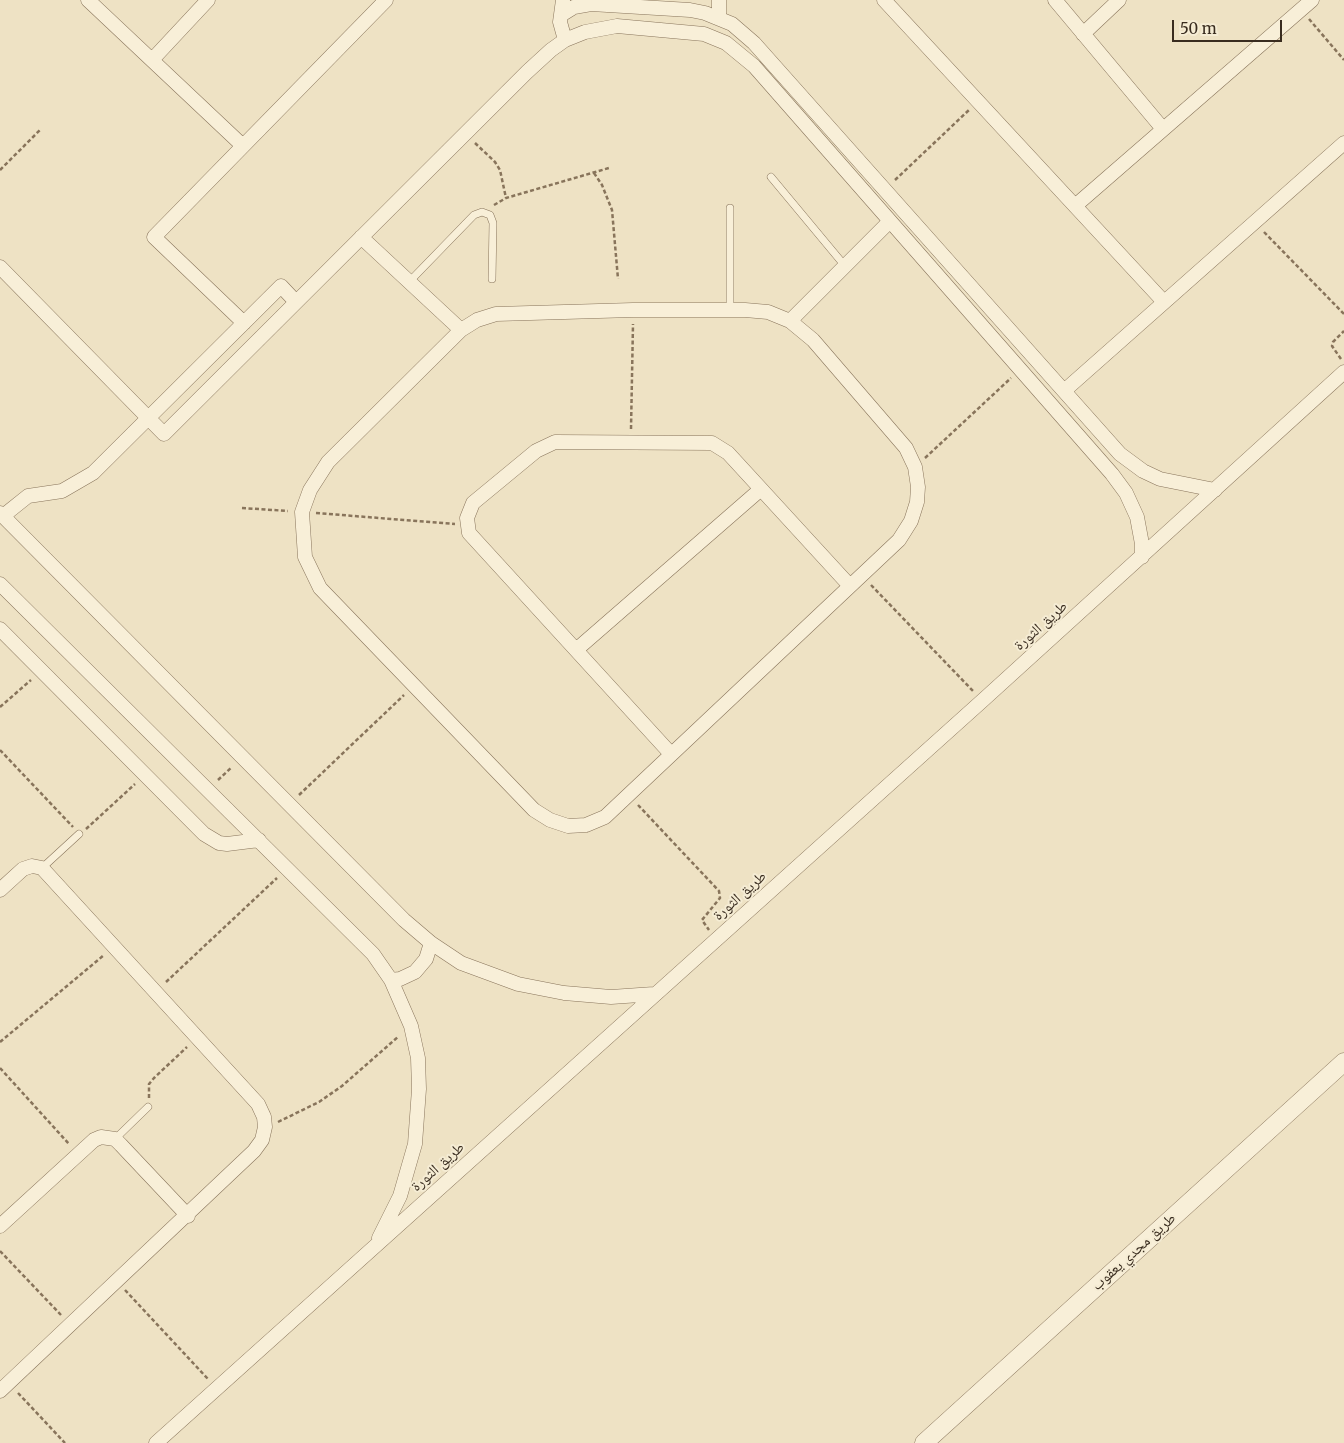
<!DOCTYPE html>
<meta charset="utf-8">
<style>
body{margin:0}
#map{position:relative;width:1344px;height:1443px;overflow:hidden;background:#eee2c4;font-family:Merriweather,serif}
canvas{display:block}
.scale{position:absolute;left:1172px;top:20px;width:110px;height:22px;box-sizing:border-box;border:2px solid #392c1f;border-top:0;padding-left:6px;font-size:15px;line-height:18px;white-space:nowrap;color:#392c1f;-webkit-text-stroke:4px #f5ecd4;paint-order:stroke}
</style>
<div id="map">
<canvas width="1344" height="1443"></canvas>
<div class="scale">50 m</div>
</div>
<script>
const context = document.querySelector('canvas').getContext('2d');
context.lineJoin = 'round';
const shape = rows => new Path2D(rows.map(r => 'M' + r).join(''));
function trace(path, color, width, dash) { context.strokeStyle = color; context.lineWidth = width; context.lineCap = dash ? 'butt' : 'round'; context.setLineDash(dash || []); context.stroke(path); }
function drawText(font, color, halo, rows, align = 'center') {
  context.font = font + ' Merriweather,"Noto Naskh Arabic",serif'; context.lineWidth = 4; context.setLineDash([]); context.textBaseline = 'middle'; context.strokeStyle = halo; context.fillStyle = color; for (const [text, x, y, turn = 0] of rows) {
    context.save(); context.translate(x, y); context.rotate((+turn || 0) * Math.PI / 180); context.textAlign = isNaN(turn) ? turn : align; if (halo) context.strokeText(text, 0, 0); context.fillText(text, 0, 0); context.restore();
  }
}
const service = shape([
 [771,177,845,266],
 [730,208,730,310],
 [409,282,474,215,482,212,490,215,493,223,492,279],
 [42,868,79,834],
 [115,1139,148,1107]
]);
const minor = shape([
 [88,0,243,146],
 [563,0,560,22,565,40],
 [719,0,719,17],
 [884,0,1164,302],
 [1055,0,1163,129],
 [561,15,574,7,591,4,690,10,705,13,732,24,754,43,1120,454,1143,471,1160,479,1215,490],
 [1083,34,1119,0],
 [152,60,208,0],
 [1075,206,1312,0],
 [361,237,461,330],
 [0,267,164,434,527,72,551,50,565,40,585,32,617,26,704,34,726,43,754,66,1112,474,1126,493,1137,517,1142,544,1142,557],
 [633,310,745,310,768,312,790,321,813,340,906,448,915,467,918,487,917,502,911,521,899,540,605,817,586,825,568,826,550,820,534,810,320,588,305,557,302,512,310,490,328,462,461,330,477,320,496,314,633,310],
 [790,321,889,222],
 [244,323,154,237,386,0],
 [1064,391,1344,143],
 [0,513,404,920,431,943,461,963,518,984,564,993,611,997,654,994],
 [3,516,28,496,62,491,93,473,281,286,296,302],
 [0,584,373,954,391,980,411,1026,418,1058,419,1089,415,1144,400,1196,379,1238],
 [0,629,204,834,219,843,227,844,259,840],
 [576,650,761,489],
 [671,754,469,533,467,518,473,503,536,451,555,442,712,443,728,453,850,586],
 [0,890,23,869,32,866,42,868,258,1104,264,1117,265,1127,262,1140,254,1151,0,1391],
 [391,980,400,979,415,972,426,959,431,943],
 [0,1226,94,1140,101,1137,115,1139,121,1145,188,1216],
 [156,1443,982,701,1344,372]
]);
const tertiary = shape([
 [924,1443,1344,1062]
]);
trace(service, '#88745b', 8);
trace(minor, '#88745b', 15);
trace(tertiary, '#88745b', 19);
trace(shape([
 [1309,19,1344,60],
 [475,143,495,162,500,170,506,198],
 [0,170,41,129],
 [594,173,602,185,612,210,618,279],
 [895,180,969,110],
 [494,205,506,198,609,168],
 [1264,232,1344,314],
 [1341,359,1332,346,1333,342,1344,331],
 [631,429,633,324],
 [925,458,1011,378],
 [242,508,288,511],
 [316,513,455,524],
 [871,585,973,691],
 [0,707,31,680],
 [0,750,73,827],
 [218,780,232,767],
 [299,795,404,695],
 [638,805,719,891,720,898,702,920,709,930],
 [86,829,135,784],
 [166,982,277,878],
 [0,1042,104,955],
 [0,1068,69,1144],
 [149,1098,149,1084,154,1078,187,1047],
 [278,1122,319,1102,342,1086,399,1036],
 [0,1251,61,1315],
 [125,1290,208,1379],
 [18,1393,65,1443]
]), '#88745b', 2.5, [4, 2.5]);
trace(service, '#f8efd8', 7);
trace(minor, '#f8efd8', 14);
trace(tertiary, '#f8efd8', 18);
drawText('15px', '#392c1f', '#f5ecd4', [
 ["طريق الثورة",1041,626,-42],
 ["طريق الثورة",740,896,-42],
 ["طريق الثورة",438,1167,-42],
 ["طريق مجدي يعقوب",1134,1252,-42]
]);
</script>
